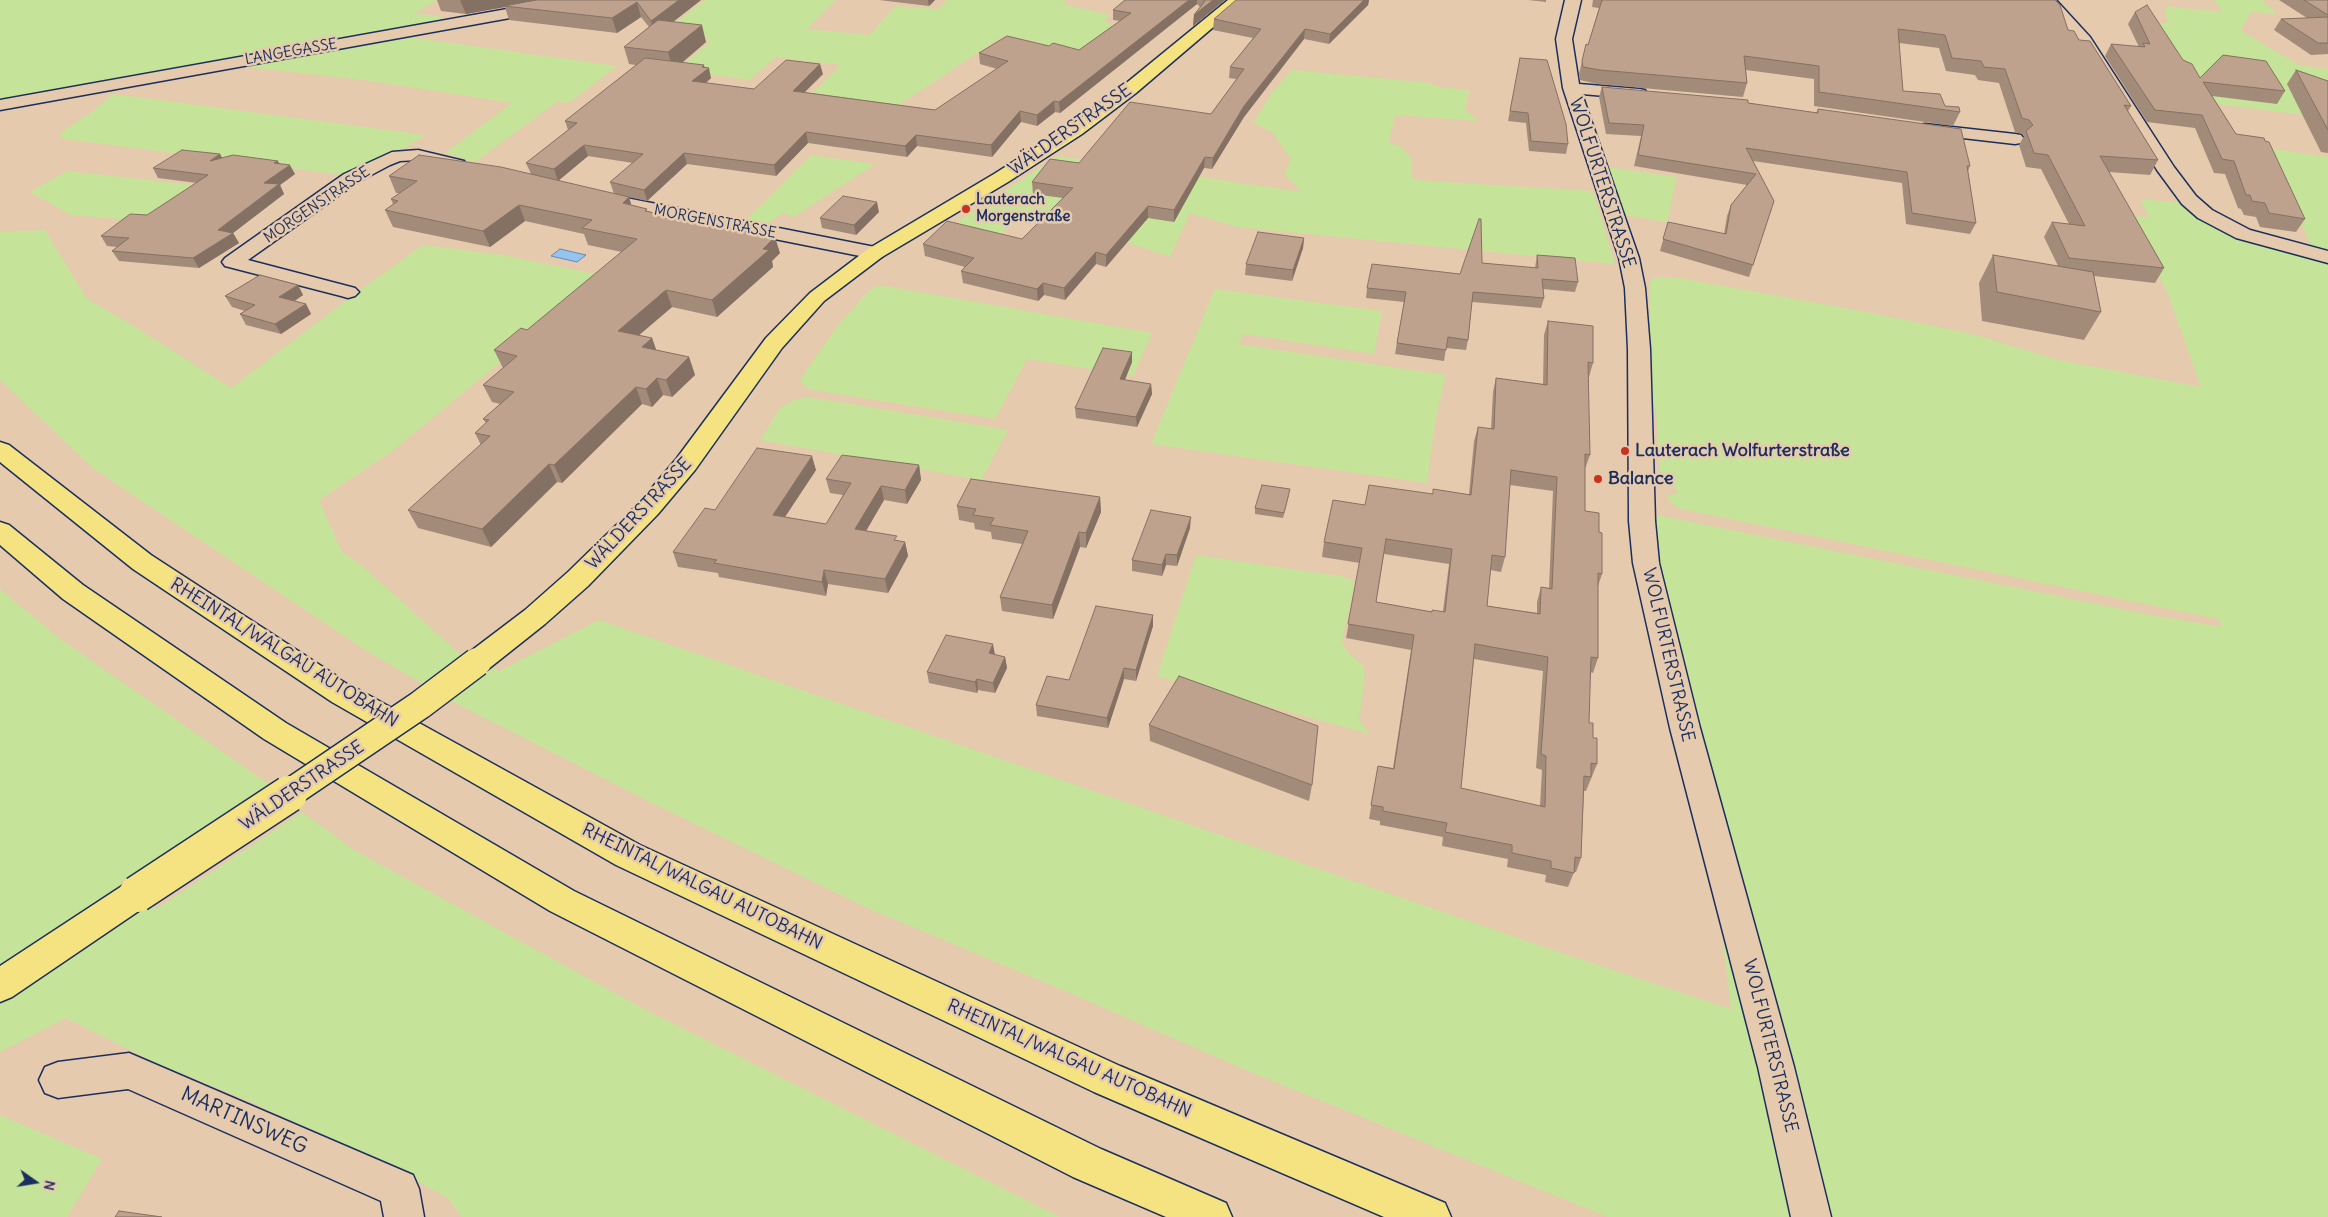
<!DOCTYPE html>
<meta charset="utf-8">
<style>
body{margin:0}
#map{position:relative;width:2328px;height:1217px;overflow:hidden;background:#e6caad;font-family:Delius,sans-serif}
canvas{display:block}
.north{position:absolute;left:10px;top:1157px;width:50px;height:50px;-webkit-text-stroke:4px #e6caad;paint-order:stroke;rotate:103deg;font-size:14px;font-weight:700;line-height:20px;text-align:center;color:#1b2f5e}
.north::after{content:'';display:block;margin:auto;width:18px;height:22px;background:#1b2f5e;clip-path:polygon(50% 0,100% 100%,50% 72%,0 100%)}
</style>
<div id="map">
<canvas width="2328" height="1217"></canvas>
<div class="north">N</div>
</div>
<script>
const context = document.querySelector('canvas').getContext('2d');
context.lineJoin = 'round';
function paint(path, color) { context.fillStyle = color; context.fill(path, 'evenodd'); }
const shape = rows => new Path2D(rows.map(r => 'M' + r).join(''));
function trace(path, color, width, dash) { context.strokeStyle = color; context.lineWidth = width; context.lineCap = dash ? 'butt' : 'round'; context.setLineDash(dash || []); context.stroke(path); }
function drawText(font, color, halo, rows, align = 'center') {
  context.font = font + ' Delius,sans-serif'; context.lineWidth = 5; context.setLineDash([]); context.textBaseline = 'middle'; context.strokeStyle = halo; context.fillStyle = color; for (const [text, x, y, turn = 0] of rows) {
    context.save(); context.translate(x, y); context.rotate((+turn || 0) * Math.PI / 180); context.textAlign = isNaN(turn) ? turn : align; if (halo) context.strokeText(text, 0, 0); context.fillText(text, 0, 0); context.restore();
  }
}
paint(shape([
 [0,0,437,0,415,13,444,17,438,21,387,34,617,66,569,103,557,102,475,162,445,153,512,103,364,80,219,64,0,104],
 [705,0,836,0,807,29,869,35,896,6,938,9,947,0,1066,0,1062,4,1110,15,1104,22,1121,27,1079,55,1026,39,1003,36,890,111,806,99,841,65,775,57,750,80,677,70,711,41,659,35],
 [2214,0,2262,0,2277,14,2251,12,2241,31,2299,65,2328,69,2328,118,2208,103,2158,23,2167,23,2165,6,2222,12],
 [1292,70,1430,83,1439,87,1469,90,1465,110,1480,121,1395,115,1389,143,1402,147,1411,159,1411,178,1429,181,1593,191,1615,264,1237,227,1190,213,1170,257,1032,210,999,235,962,228,958,221,1058,156,1302,192,1284,174,1291,159,1272,132,1253,123,1273,91],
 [113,94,426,135,392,156,351,176,65,139,60,137,63,131,93,111],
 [2268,148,2328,157,2328,255,2314,252],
 [811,155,875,164,794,217,783,213,762,227,747,224,746,220],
 [1607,167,1677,177,1667,222,1625,215],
 [67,171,231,189,144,221,71,215,30,192],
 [2140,199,2185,203,2215,225,2328,260,2328,1217,1608,1217,1248,1071,1072,994,865,907,650,802,457,704,365,650,94,469,0,380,0,232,45,230,87,299,132,325,231,388,360,290,423,245,503,255,606,276,391,452,319,500,342,552,361,565,460,654,499,671,599,620,1570,956,1731,1009,1715,874,1647,513,2146,614,2222,627,2219,619,1681,509,1671,503,1667,497,1671,494,1678,493,1673,484,1662,485,1660,482,1656,409,1650,408,1650,282,1655,277,1674,277,1872,313,1976,335,2058,360,2201,387,2168,294,2129,216,2149,217],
 [885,286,1152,333,1133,376,1027,359,995,419,812,390,804,386,800,382,801,378,839,324,869,291,874,287],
 [1215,289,1382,311,1374,354,1244,334,1238,344,1446,375,1435,421,1427,483,1151,444],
 [808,397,1008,430,981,480,760,440,781,407,794,400],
 [1196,555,1346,577,1353,581,1354,586,1342,641,1346,650,1364,667,1365,676,1359,720,1370,734,1157,676],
 [0,589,59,638,270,785,119,883,158,908,302,812,354,850,644,1009,1060,1217,462,1217,448,1198,372,1157,246,1100,158,1064,66,1018,0,1052],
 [0,1115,102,1159,67,1217,0,1217]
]), '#c6e39a');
const water = shape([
 [560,249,586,255,577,262,551,256,560,249]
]);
paint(water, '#95c4f0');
trace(water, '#6488b6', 1);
const minor = shape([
 [557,0,590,0,582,5,0,110,0,100,557,0],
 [1565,0,1581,0,1572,39,1579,84,1639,89,1645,90,1647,94,1645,98,1639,99,1582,94,1639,258,1645,288,1650,349,1655,521,1659,563,1700,728,1794,1067,1831,1217,1791,1217,1758,1067,1670,728,1633,563,1629,521,1628,349,1625,288,1619,258,1563,88,1556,39,1565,0],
 [2040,0,2056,0,2090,37,2174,167,2196,196,2212,210,2250,230,2328,251,2328,263,2236,238,2198,218,2182,204,2157,170,2078,42,2040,0],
 [1925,124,2015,134,2021,135,2024,139,2021,143,2015,144,1919,133,1916,129,1919,125,1925,124],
 [418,150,464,161,466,165,464,169,457,171,418,160,400,161,390,165,358,182,248,260,355,288,359,292,355,296,348,298,341,296,225,266,222,262,225,258,344,174,392,152,418,150],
 [611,195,875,247,882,249,885,253,882,257,875,259,604,205,601,201,604,197,611,195],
 [129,1053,413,1175,419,1189,424,1217,384,1217,381,1201,128,1089,58,1098,45,1093,39,1080,45,1067,58,1062,129,1053]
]);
const major = shape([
 [1228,0,1245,0,1136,93,1082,134,1008,182,882,257,824,301,782,348,695,470,658,514,588,586,545,624,487,670,477,673,467,670,463,662,467,654,525,610,568,572,640,502,677,458,766,338,810,293,868,249,994,174,1070,126,1124,85,1228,0],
 [137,879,149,884,154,894,149,904,12,997,0,1002,0,966,125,884,137,879]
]);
const highway = shape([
 [0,442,9,445,151,555,352,686,640,845,1120,1066,1445,1203,1451,1217,1384,1217,1094,1092,616,865,332,702,133,569,0,462,0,442],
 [0,522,9,525,83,585,286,723,574,891,1101,1149,1226,1203,1232,1217,1166,1217,1073,1177,550,911,264,739,63,599,0,545,0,522]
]);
trace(minor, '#1b2f5e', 3);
trace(major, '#1b2f5e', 3);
trace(highway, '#1b2f5e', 3);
paint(minor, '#e6caad');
paint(major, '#f5e382');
paint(highway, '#f5e382');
const majorBridgeFar1 = shape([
 [287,795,420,705,477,662]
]);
const majorBridge = shape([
 [137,894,289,794]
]);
trace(majorBridgeFar1, '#1b2f5e', 31, []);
trace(majorBridge, '#1b2f5e', 39, []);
trace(majorBridgeFar1, '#f5e382', 28);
trace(majorBridge, '#f5e382', 36);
paint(shape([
 [437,0,701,0,673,22,706,42,682,63,704,67,711,78,706,83,754,89,823,74,804,92,935,110,997,69,980,64,979,53,1049,46,1079,50,1120,21,1113,20,1113,10,1125,0,1225,0,1193,26,1194,15,1200,7,1197,4,1060,113,1055,112,1037,126,1021,122,992,157,917,146,907,157,808,143,776,176,687,164,647,201,614,194,610,182,633,163,588,156,558,181,629,197,631,205,647,209,647,211,780,253,772,261,773,267,717,317,672,307,639,335,652,338,656,350,689,357,695,375,672,397,663,395,652,407,642,404,562,483,557,482,491,547,418,528,408,510,481,445,475,433,486,423,483,419,500,404,492,402,483,385,503,368,494,350,527,330,622,252,588,245,584,234,525,221,490,247,393,227,385,210,393,204,391,199,400,193,396,193,389,176,531,174,526,163,568,130,565,121,636,65,629,64,624,47,649,27,641,17,617,33,509,20,505,7,466,14,441,11],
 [879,0,935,0,929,6],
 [1236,0,1369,0,1368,5,1329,44,1304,39,1244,117,1212,169,1204,168,1174,222,1148,218,1106,267,1096,264,1065,300,1044,295,1038,301,963,283,961,271,965,267,925,256,923,244,1022,239,1063,198,1033,194,1032,182,1079,163,1211,114,1237,79,1229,78,1230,67,1253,38,1213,30,1214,19],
 [1528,0,1546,0,1546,2],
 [1593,0,2055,0,2068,30,2079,40,2131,106,2128,111,2158,160,2150,175,2109,172,2164,268,2155,283,2094,276,2101,312,2084,340,1982,321,1979,283,1993,255,2058,266,2044,237,2052,222,2069,224,2041,169,2026,167,2019,145,2024,136,2022,134,2015,132,1999,83,1978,80,1975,75,1946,71,1939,48,1899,43,1903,91,1945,106,1960,112,1953,126,1814,106,1814,79,1746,70,1747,83,1743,97,1597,84,1580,80,1579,74,1586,44,1588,45,1599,8,1592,7],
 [2279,0,2328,0,2328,54,2311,55,2274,30,2281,19,2307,18],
 [2135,12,2200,78,2285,91,2277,104,2212,96,2236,134,2305,219,2296,232,2260,227,2256,217,2244,215,2241,209,2238,208,2225,174,2214,173,2195,128,2147,122,2105,56,2111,44,2139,47,2128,24],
 [1520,58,1568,144,1566,154,1529,151,1526,123,1508,121],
 [2296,70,2328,81,2328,153,2321,152,2287,84],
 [1602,87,1748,103,1816,113,1818,109,1970,166,1968,171,1976,223,1970,234,1906,224,1902,183,1753,161,1774,201,1749,277,1660,251,1668,222,1724,234,1727,216,1731,205,1747,185,1634,166,1641,136,1606,134,1599,97],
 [220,154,222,158,279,163,295,174,280,185,284,194,233,233,239,243,199,268,119,261,112,251,117,247,107,246,101,236,147,215,197,183,158,178,153,168],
 [879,212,856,235,822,228,820,218],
 [1304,238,1303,248,1292,281,1245,275,1246,264],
 [1537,255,1578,282,1575,292,1543,289,1544,298,1541,308,1472,302,1468,340,1466,350,1446,348,1444,361,1395,354,1404,302,1366,298,1367,288,1460,274,1482,263,1535,268],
 [298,285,303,295,295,301,306,304,311,314,281,334,246,325,240,314,245,311,232,307,225,296],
 [1548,321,1593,363,1589,377,1588,377,1590,455,1585,469,1585,511,1599,532,1602,574,1598,586,1598,658,1593,673,1590,672,1589,723,1593,738,1597,764,1586,791,1584,791,1581,858,1576,872,1574,872,1568,887,1545,882,1546,875,1507,867,1508,859,1442,846,1443,837,1380,825,1380,821,1369,819,1378,766,1393,768,1411,650,1346,638,1360,563,1322,557,1324,542,1365,505,1432,494,1469,494,1474,441,1478,427,1491,429,1493,392,1496,378,1543,384,1544,335],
 [1510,485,1553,491,1549,588,1541,587,1537,602,1537,613,1487,606,1490,570,1501,572,1505,557],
 [1384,554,1449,564,1443,611,1432,612,1376,602],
 [1474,659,1543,671,1536,768,1542,770,1540,806,1461,788],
 [1132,352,1132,362,1125,380,1151,384,1152,394,1137,427,1076,418,1075,408],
 [919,465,921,480,907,504,884,500,866,531,898,541,905,542,908,556,888,593,828,584,826,596,719,577,718,573,678,567,673,552,715,510,816,470,785,517,826,524,843,495,830,493,826,479],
 [1289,495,1283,518,1255,514,1255,508],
 [1100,497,1101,512,1086,548,1080,547,1053,619,1002,611,1000,597,1022,544,992,539,991,532,975,529,974,523,959,520,957,506],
 [1190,528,1177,566,1166,565,1162,576,1132,571,1132,560],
 [1153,615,1153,626,1136,681,1124,679,1108,728,1037,716,1036,705],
 [995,655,1005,657,1007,668,995,693,978,690,977,693,929,683,927,672],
 [1149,725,1312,785,1309,801,1150,741]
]), '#a38b7a');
paint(shape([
 [460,0,546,0,504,6,505,7,466,14],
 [679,0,701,0,655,36,651,21],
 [928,0,935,0,929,6],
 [1189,0,1197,0,1197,4,1060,113,1059,102],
 [1213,0,1225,0,1193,26,1194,15],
 [1364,0,1369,0,1368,5,1329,44,1330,34],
 [637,2,641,17,617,33,612,18],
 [702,25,706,42,673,70,668,52],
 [1305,29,1304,39,1244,117,1212,169,1213,158,1244,106],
 [820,64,823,74,795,102,793,91],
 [704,65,705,70,709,68,711,78,695,92,692,81,702,67],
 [1054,101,1055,112,1037,126,1037,115],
 [1020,111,1021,122,992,157,991,145],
 [806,132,808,143,776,176,774,165],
 [916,135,917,146,907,157,905,146],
 [584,145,588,156,558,181,554,169],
 [684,153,687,164,647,201,644,190],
 [220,154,225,164,210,161],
 [1205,157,1204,168,1174,222,1174,210],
 [278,161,283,170,290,165,295,174,280,185,284,194,233,233,239,243,199,268,193,258,218,230,264,183,274,163],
 [629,197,634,214,623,203],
 [877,202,879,212,856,235,854,225],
 [519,205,525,221,490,247,483,231],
 [1148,206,1148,218,1106,267,1106,255],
 [775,237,780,253,772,261,773,267,717,317,712,300],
 [1304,238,1303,248,1292,281,1293,270],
 [1096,252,1096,264,1065,300,1064,288],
 [1043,283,1044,295,1038,301,1037,289],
 [298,285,303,295,285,307,279,297],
 [666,290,672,307,624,348,618,331],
 [306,304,311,314,281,334,275,324],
 [652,338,658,355,642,347],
 [1132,352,1132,362,1121,389,1120,379],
 [689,357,695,375,672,397,666,380],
 [657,378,663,395,652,407,646,389],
 [1151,384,1152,394,1137,427,1136,417],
 [636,387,642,404,562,483,554,465],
 [812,456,816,470,777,529,773,515],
 [549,464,557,482,491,547,482,529],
 [919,465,921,480,907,504,905,490],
 [881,486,884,500,859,543,855,529],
 [1100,497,1101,512,1086,548,1086,533],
 [1191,517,1190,528,1177,566,1177,555],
 [1079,532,1080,547,1053,619,1052,605],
 [905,542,908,556,888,593,885,579],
 [1166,554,1166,565,1162,576,1162,565],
 [824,570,828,584,826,596,822,582],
 [1153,615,1153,626,1136,681,1136,670],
 [993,644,995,655,989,653],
 [1005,657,1007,668,995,693,993,683],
 [1124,668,1124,679,1108,728,1107,718],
 [977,679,978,690,977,693,975,682]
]), '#857163');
const building = shape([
 [536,0,679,0,651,21,637,2,612,18,504,6,536,0],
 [1125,0,1189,0,1059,102,1054,101,1037,115,1020,111,991,145,916,135,905,146,806,132,774,165,684,153,644,190,610,182,643,154,584,145,554,169,526,163,577,123,565,121,645,58,704,65,702,67,709,68,692,81,754,89,786,60,820,64,793,91,935,110,1008,61,979,53,1007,36,1049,46,1053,43,1079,50,1131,13,1113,10,1125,0],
 [1204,0,1213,0,1194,15,1205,1,1204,0],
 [1236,0,1364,0,1330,34,1305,29,1244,106,1213,158,1205,157,1174,210,1148,206,1106,255,1096,252,1064,288,1043,283,1037,289,961,271,974,258,923,244,947,221,1022,239,1073,188,1032,182,1050,159,1079,163,1130,102,1211,114,1244,69,1230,67,1261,29,1214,19,1236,0],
 [1602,0,2055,0,2060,5,2068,30,2074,31,2079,40,2090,41,2131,106,2124,105,2158,160,2100,156,2164,268,2069,258,2052,222,2085,226,2048,155,2034,153,2026,131,2033,125,2029,120,2022,118,2005,69,1984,67,1981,61,1952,58,1945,35,1898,29,1903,91,1940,94,1945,106,1959,107,1960,112,1819,92,1819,66,1744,56,1747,83,1600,70,1583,67,1582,61,1586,44,1588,45,1602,0],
 [2304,0,2328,0,2328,15,2304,0],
 [2147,5,2183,60,2192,64,2200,78,2223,55,2266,61,2285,91,2203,82,2236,134,2264,138,2265,141,2269,142,2305,219,2269,213,2265,203,2252,201,2250,195,2246,195,2234,161,2222,159,2202,115,2155,110,2111,44,2145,47,2143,43,2150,44,2135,12,2147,5],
 [2328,17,2328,43,2318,43,2281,19,2328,17],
 [658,20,702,25,668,52,624,47,658,20],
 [1520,58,1547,60,1566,124,1568,144,1531,141,1528,113,1510,111,1520,58],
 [2296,70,2328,81,2328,130,2296,70],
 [1602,87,1748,100,1748,103,1818,113,1818,109,1961,129,1970,166,1967,166,1976,223,1912,213,1907,172,1746,148,1774,201,1753,265,1663,239,1668,222,1726,234,1731,205,1756,174,1638,155,1644,125,1609,123,1602,87],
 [182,150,220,154,210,161,233,155,278,161,274,163,290,165,264,183,279,184,218,230,233,233,193,258,112,251,129,238,101,236,130,214,147,215,208,175,153,168,182,150],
 [419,155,501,167,629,197,623,203,647,209,645,211,775,237,763,249,769,250,712,300,666,290,618,331,652,338,642,347,689,357,666,380,657,378,646,389,636,387,554,465,549,464,482,529,408,510,490,436,475,433,489,420,483,419,514,392,483,385,517,356,494,350,521,328,527,330,637,239,582,228,592,220,519,205,483,231,385,210,398,201,391,199,417,181,389,176,419,155],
 [843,196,877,202,854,225,820,218,843,196],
 [1479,219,1481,219,1482,263,1538,268,1537,255,1575,258,1578,282,1542,279,1544,298,1473,292,1468,340,1448,337,1446,350,1397,343,1406,292,1367,288,1372,264,1460,274,1479,219],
 [1258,232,1304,238,1293,270,1246,264,1258,232],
 [1993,255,2093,272,2101,312,1997,292,1993,255],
 [260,275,298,285,279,297,306,304,275,324,240,314,255,305,225,296,260,275],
 [1548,321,1593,326,1593,363,1588,362,1590,455,1585,454,1585,511,1599,513,1599,532,1602,533,1602,574,1598,573,1598,658,1591,657,1589,723,1593,723,1593,738,1597,738,1597,764,1591,763,1591,777,1584,776,1581,858,1575,857,1574,873,1551,868,1551,861,1512,853,1512,845,1445,832,1447,823,1383,811,1383,807,1371,805,1378,766,1394,769,1414,635,1348,624,1362,548,1324,542,1333,500,1365,505,1369,485,1433,494,1433,489,1471,495,1478,427,1494,429,1496,378,1547,385,1548,321],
 [1511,470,1557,477,1552,589,1541,587,1540,614,1487,606,1492,555,1505,557,1511,470],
 [1386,539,1452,549,1445,612,1432,610,1432,612,1376,602,1386,539],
 [1475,644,1548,657,1541,754,1546,756,1545,807,1461,788,1475,644],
 [1103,348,1132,352,1120,379,1151,384,1136,417,1075,408,1103,348],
 [757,448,812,456,773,515,826,524,851,483,826,479,842,455,919,465,905,490,881,486,855,529,897,536,894,540,905,542,885,579,824,570,822,582,714,563,717,560,673,552,705,508,715,510,757,448],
 [971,479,1100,497,1086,533,1079,532,1052,605,1000,597,1028,531,990,525,994,518,973,515,976,509,957,506,971,479],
 [1262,485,1290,489,1284,513,1255,508,1262,485],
 [1151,510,1191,517,1177,555,1166,554,1162,565,1132,560,1151,510],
 [1096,606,1153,615,1136,670,1124,668,1107,718,1036,705,1047,676,1069,680,1096,606],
 [946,635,993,644,989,653,1005,657,993,683,977,679,975,682,927,672,946,635],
 [1179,676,1318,726,1312,785,1149,725,1179,676],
 [119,1211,162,1217,115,1217,119,1211]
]);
paint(building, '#bea28e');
trace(building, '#857163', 1);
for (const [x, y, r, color] of [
 [966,209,5,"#c8321e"],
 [1625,451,5,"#c8321e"],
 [1598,479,5,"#c8321e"]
]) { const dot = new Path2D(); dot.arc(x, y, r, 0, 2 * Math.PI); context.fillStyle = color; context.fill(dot); trace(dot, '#e6caad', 2); }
drawText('15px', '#1b2f5e', '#e6caad', [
 ["LANGEGASSE",291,52,-10],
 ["MORGENSTRASSE",317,205,-34],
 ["MORGENSTRASSE",715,222,11]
]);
drawText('bold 15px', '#1b2f5e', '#e6caad', [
 ["Lauterach",976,200],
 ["Morgenstraße",976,217]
], 'left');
drawText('18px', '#1b2f5e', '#e6caad', [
 ["WÄLDERSTRASSE",1070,130,-35],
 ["WOLFURTERSTRASSE",1602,183,72],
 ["WÄLDERSTRASSE",639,514,-47],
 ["RHEINTAL/WALGAU AUTOBAHN",284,653,32],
 ["WOLFURTERSTRASSE",1668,655,77],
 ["WÄLDERSTRASSE",302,786,-34],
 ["RHEINTAL/WALGAU AUTOBAHN",702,887,26],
 ["WOLFURTERSTRASSE",1770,1046,76],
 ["RHEINTAL/WALGAU AUTOBAHN",1069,1059,24]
]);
drawText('bold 18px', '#1b2f5e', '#e6caad', [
 ["Lauterach Wolfurterstraße",1635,451],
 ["Balance",1608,479]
], 'left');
drawText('21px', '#1b2f5e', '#e6caad', [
 ["MARTINSWEG",244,1121,24]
]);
</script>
